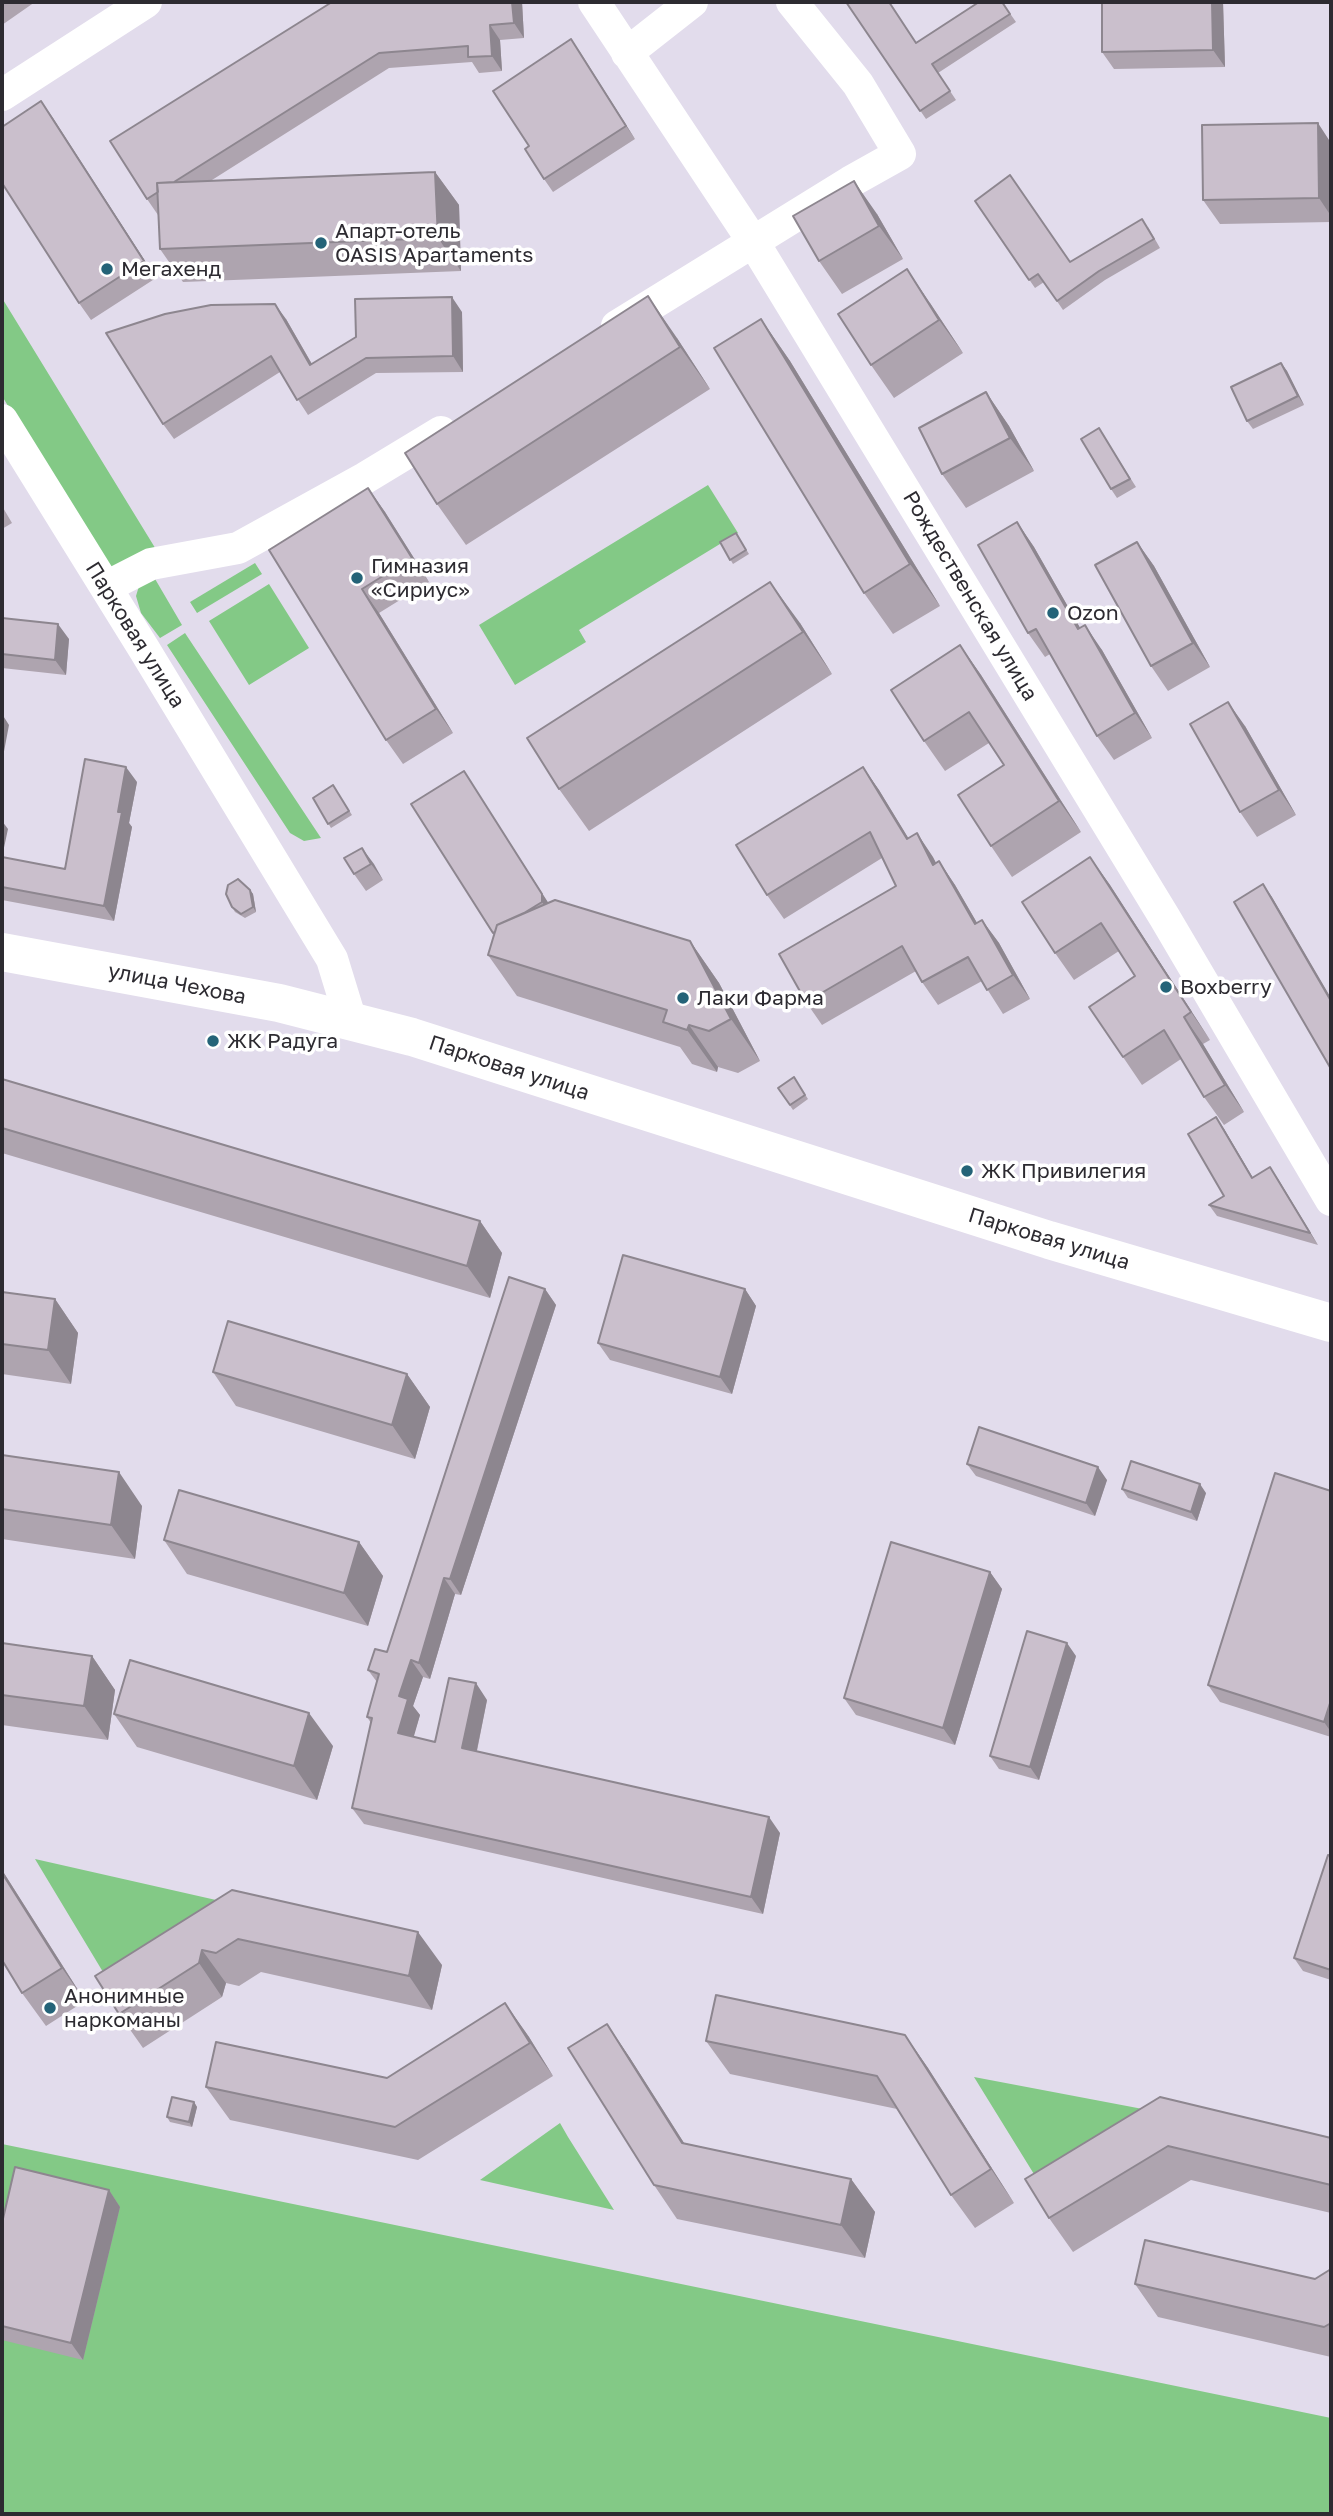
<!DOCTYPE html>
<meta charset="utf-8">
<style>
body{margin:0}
#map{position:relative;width:1333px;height:2516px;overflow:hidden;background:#e2dcec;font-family:"Golos Text",sans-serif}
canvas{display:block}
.frame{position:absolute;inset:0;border:4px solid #2d2b31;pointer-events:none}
</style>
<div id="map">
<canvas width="1333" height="2516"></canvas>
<div class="frame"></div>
</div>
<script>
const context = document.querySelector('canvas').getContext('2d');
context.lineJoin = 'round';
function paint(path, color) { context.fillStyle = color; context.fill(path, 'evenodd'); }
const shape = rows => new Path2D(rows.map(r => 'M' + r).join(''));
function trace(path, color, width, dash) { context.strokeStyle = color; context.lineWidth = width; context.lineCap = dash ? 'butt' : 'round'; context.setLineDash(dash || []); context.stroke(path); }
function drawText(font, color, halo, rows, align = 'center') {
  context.font = font + ' "Golos Text",sans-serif'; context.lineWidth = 7; context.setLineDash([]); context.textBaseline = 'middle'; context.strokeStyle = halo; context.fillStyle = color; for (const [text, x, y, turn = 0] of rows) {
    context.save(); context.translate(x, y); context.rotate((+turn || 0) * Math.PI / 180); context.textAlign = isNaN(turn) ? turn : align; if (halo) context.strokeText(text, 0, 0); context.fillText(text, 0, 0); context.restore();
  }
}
paint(shape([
 [2,298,157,551,111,576,2,396],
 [708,485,738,533,579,630,586,642,515,685,479,625],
 [255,563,262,574,197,613,190,602],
 [151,572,182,625,160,638,141,613,136,596,139,586],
 [269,584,309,648,249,685,209,621],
 [185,633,321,838,304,841,290,833,167,645],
 [35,1859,216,1900,106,1977],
 [974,2077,1148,2110,1037,2179],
 [560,2123,568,2137,614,2210,480,2180],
 [2,2144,1331,2418,1331,2514,2,2514]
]), '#83c986');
trace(shape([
 [594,2,754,243,1165,918,1331,1200],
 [627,53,692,2],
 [2,95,146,2],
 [617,326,850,182,900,154,858,84,792,2],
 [2,420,144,649,332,959,351,1021],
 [106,587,151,564,238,548,365,478,441,432]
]), '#fff', 32);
trace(shape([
 [2,952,279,1003,412,1037,1049,1240,1331,1323]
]), '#fff', 38);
paint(shape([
 [2,2,35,2,2,25],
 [332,2,522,2,524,38,500,40,502,71,479,73,472,62,389,68,212,180,435,172,459,205,461,271,183,282,160,249,159,214,158,215,147,199],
 [846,2,916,42,1002,2,1016,22,938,73,956,100,926,119],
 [1102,2,1223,2,1225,67,1114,69,1102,52],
 [571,39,635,139,553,192,544,179,529,146],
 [41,101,156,278,91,320,79,303],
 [1331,143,1331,222,1220,224,1203,200],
 [975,201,1070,262,1148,227,1160,248,1105,280,1063,310,1044,282,1035,288],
 [877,214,903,259,842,294,819,261],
 [930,303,963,353,894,398,871,365],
 [462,312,463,372,376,373,308,415,280,372,174,439,163,424,286,319,312,364],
 [761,319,790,361,940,606,893,634,864,593],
 [677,338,710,389,466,545,437,504],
 [1281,363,1287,371,1304,405,1253,429,1247,421],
 [986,392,1009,426,1034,471,966,508,942,474],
 [1099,428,1136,487,1117,498,1111,489],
 [368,488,385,512,429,582,379,613,453,733,403,764,386,740,269,550],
 [2,506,12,523,2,529],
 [1017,522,1034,547,1080,628,1102,650,1152,738,1114,760,1097,736,1050,654,1045,657,1028,633],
 [736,533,749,554,733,564,720,542],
 [1137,542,1154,566,1210,667,1168,691,1151,666],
 [2,618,69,639,66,675,2,668],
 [800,623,832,674,589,831,559,789],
 [960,645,981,675,1081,832,1012,877,991,846,1004,765,989,743,945,771,924,741],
 [1245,726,1296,815,1257,837,1240,812],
 [863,767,879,790,908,838,917,833,936,863,939,861,955,885,977,923,982,920,999,943,1030,999,1003,1014,982,981,938,1005,922,982,916,971,822,1025,806,1002,896,886,882,858,784,919,767,895],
 [464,771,548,903,690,941,719,983,760,1061,738,1073,718,1067,717,1072,692,1064,680,1047,517,996,488,955,494,935,411,804],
 [137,782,129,823,132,827,114,921,2,900,2,857,65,869],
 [333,785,352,815,331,828,313,798],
 [362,848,383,880,366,891,354,874],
 [1090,857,1110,885,1210,1040,1203,1044,1244,1112,1224,1125,1204,1097,1181,1059,1142,1085,1123,1057,1135,976,1119,951,1074,980,1055,953],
 [250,890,253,894,256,912,245,918,235,912,232,907],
 [794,1077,808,1099,793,1110,778,1088],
 [2,1079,480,1221,502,1253,490,1298,2,1153],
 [1224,1129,1253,1178,1278,1179,1318,1245,1217,1216,1209,1205,1224,1196],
 [545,1289,556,1305,461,1595,455,1594,430,1679,423,1677,413,1706,420,1715,413,1737,435,1742,487,1700,477,1751,780,1833,763,1914,364,1824,352,1808,371,1723,367,1717,377,1682,368,1670,387,1652],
 [745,1289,756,1306,732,1394,610,1360,598,1343],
 [2,1292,55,1299,78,1333,71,1384,2,1374],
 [213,1372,407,1374,430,1407,415,1459,236,1406],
 [2,1455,142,1506,135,1559,2,1539],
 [967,1464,1107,1480,1095,1516,976,1476],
 [1122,1489,1206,1493,1197,1521,1128,1498],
 [1331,1491,1331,1737,1220,1702,1208,1685],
 [164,1540,359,1542,383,1576,368,1626,187,1574],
 [990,1572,1002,1589,955,1745,856,1715,844,1698],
 [2,1643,92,1656,115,1690,108,1740,2,1725],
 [1076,1656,1039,1780,999,1769,990,1756],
 [114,1714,333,1746,317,1800,137,1747],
 [1331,1856,1331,1980,1303,1971,1294,1958],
 [2,1870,85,2001,46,2026,22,1993],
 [232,1890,442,1965,432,2010,261,1972,239,1986,226,1983,222,1997,143,2048,119,2014],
 [505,2003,529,2037,553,2076,418,2160,230,2120,206,2087,387,2078],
 [607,2024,630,2058,684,2143,851,2179,875,2212,865,2258,677,2219,654,2185],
 [905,2035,928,2068,1014,2203,975,2228,951,2195,897,2109,730,2074,706,2041],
 [1160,2097,1331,2138,1331,2213,1191,2180,1073,2252,1049,2218],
 [194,2102,197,2107,192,2127,170,2122,167,2117],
 [109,2190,120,2207,83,2360,2,2340,2,2223],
 [1331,2269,1331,2357,1158,2317,1135,2284,1315,2279]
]), '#aea4af');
paint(shape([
 [512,2,522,2,524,38,514,23],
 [1212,2,1223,2,1225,67,1213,50],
 [490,25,500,40,502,71,492,56],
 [571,39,580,52,635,139,626,126],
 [41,101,53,118,156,278,144,261],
 [1318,123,1331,143,1331,216,1319,198],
 [435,172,459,205,461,271,438,238],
 [854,181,877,214,903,259,879,226],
 [907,269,930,303,963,353,939,320],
 [648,296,677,338,710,389,680,347],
 [452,297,462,312,463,372,453,356],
 [275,304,286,319,321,380,310,365],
 [761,319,790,361,940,606,910,564],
 [1281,363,1287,371,1304,405,1298,396],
 [986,392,1009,426,1034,471,1010,438],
 [368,488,385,512,429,582,412,558],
 [1017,522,1034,547,1095,654,1078,629],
 [1137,542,1154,566,1210,667,1193,643],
 [770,582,800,623,832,674,803,632],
 [362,589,379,613,453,733,436,709],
 [58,624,69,639,66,675,55,660],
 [1085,625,1102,650,1152,738,1135,713],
 [960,645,981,675,1081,832,1059,801],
 [1228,702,1245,726,1296,815,1279,790],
 [2,714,9,725,2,762],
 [126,767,137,782,129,823,132,827,114,921,104,906,118,812],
 [863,767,879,790,923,862,907,839],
 [464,771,551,907,551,915,542,902],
 [2,821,8,829,2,857],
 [917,833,933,857,949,888,933,865],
 [362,848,374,864,383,880,371,864],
 [1090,857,1110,885,1210,1040,1191,1012],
 [939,861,955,885,991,947,975,924],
 [1263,884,1272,897,1331,998,1331,1001],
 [250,890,253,894,256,912,253,907],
 [982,920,999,943,1030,999,1013,975],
 [690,941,719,983,760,1061,731,1019],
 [1184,1017,1203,1044,1244,1112,1225,1085],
 [689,1025,718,1067,717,1072,687,1030],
 [1216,1117,1224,1129,1260,1190,1252,1178],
 [1270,1167,1278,1179,1318,1245,1310,1233],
 [480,1221,502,1253,490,1298,467,1266],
 [545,1289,556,1305,461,1595,450,1579],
 [745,1289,756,1306,732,1394,720,1377],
 [55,1299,78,1333,71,1384,48,1350],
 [407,1374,430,1407,415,1459,392,1425],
 [1098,1467,1107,1480,1095,1516,1086,1503],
 [119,1472,142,1506,135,1559,111,1525],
 [1200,1484,1206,1493,1197,1521,1191,1512],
 [359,1542,383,1576,368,1626,344,1593],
 [990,1572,1002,1589,955,1745,943,1728],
 [444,1578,455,1594,430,1679,419,1663],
 [1067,1643,1076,1656,1039,1780,1030,1767],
 [92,1656,115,1690,108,1740,84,1706],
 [411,1660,423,1677,413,1706,420,1715,410,1750,398,1733,399,1696],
 [476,1683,487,1700,474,1764,462,1748],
 [1331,1700,1331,1732,1324,1722],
 [309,1713,333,1746,317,1800,294,1766],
 [769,1817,780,1833,763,1914,751,1897],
 [2,1870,85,2001,62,1968,2,1873],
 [418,1932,442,1965,432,2010,409,1976],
 [202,1950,226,1983,222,1997,199,1963],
 [505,2003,529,2037,553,2076,530,2043],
 [607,2024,630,2058,705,2176,682,2143],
 [905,2035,928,2068,1014,2203,991,2169],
 [194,2102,197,2107,192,2127,189,2122],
 [851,2179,875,2212,865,2258,841,2225],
 [109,2190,120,2207,83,2360,71,2343]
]), '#8d868f');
const building = shape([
 [332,2,512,2,514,23,490,25,492,56,468,57,468,46,379,53,174,182,157,183,158,192,147,199,110,141,332,2],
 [846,2,889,2,916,43,979,2,1002,2,1010,14,932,64,950,91,920,111,846,2],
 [1102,2,1212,2,1213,50,1102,52,1102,2],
 [571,39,626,126,544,179,525,149,529,146,493,91,571,39],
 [41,101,144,261,79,303,2,183,2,127,41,101],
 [1318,123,1319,198,1203,200,1202,125,1318,123],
 [435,172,438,238,160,249,157,183,435,172],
 [1010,175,1070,262,1142,219,1154,239,1099,271,1057,301,1038,274,1029,280,975,201,1010,175],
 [854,181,879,226,819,261,793,216,854,181],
 [907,269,939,320,871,365,838,314,907,269],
 [648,296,680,347,437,504,405,453,648,296],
 [452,297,453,356,366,358,297,400,271,356,163,424,106,333,165,314,211,305,275,304,310,365,356,337,355,299,452,297],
 [761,319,910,564,864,593,714,348,761,319],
 [1281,363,1298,396,1247,421,1231,387,1281,363],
 [986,392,1010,438,942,474,919,428,986,392],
 [1099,428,1130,479,1111,489,1081,439,1099,428],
 [368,488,412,558,362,589,436,709,386,740,269,550,368,488],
 [1017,522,1078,629,1085,625,1135,713,1097,736,1036,629,1028,633,978,545,1017,522],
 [736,533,746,550,730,560,720,542,736,533],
 [1137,542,1193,643,1151,666,1095,565,1137,542],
 [770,582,803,632,559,789,527,738,770,582],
 [2,618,58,624,55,660,2,654,2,618],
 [960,645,1059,801,991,846,958,795,1004,765,969,712,924,741,891,690,960,645],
 [1228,702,1279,790,1240,812,1190,724,1228,702],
 [85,759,126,767,118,812,122,812,104,906,2,887,2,857,65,869,85,759],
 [863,767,907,839,917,833,933,865,939,861,975,924,982,920,1013,975,987,990,968,957,922,982,902,946,806,1002,779,954,896,886,870,832,767,895,736,845,863,767],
 [464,771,542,894,542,902,524,913,497,925,495,932,493,933,411,804,464,771],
 [333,785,349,811,328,824,313,798,333,785],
 [362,848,371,864,354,874,344,858,362,848],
 [1090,857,1191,1012,1184,1017,1225,1085,1204,1097,1164,1030,1123,1057,1089,1007,1135,976,1101,923,1055,953,1022,902,1090,857],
 [238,879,250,890,253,907,241,914,232,907,226,894,228,885,238,879],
 [1263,884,1331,1001,1331,1069,1234,902,1263,884],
 [555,900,690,941,731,1019,709,1031,689,1025,687,1030,663,1022,667,1010,488,955,497,925,555,900],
 [794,1077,805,1095,790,1105,778,1088,794,1077],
 [2,1079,480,1221,467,1266,2,1128,2,1079],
 [1216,1117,1252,1178,1270,1167,1310,1233,1209,1205,1224,1196,1188,1134,1216,1117],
 [623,1255,745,1289,720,1377,598,1343,623,1255],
 [509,1277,545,1289,450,1579,444,1578,419,1663,411,1660,399,1696,408,1699,398,1733,435,1742,449,1678,476,1683,462,1748,769,1817,751,1897,352,1808,372,1718,367,1717,379,1674,368,1670,375,1649,387,1652,509,1277],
 [2,1292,55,1299,48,1350,2,1344,2,1292],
 [228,1321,407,1374,392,1425,213,1372,228,1321],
 [979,1427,1098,1467,1086,1503,967,1464,979,1427],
 [2,1455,119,1472,111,1525,2,1509,2,1455],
 [1131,1461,1200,1484,1191,1512,1122,1489,1131,1461],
 [1275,1473,1331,1491,1331,1700,1324,1722,1208,1685,1275,1473],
 [179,1490,359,1542,344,1593,164,1540,179,1490],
 [891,1542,990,1572,943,1728,844,1698,891,1542],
 [1027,1631,1067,1643,1030,1767,990,1756,1027,1631],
 [2,1643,92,1656,84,1706,2,1695,2,1643],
 [130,1660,309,1713,294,1766,114,1714,130,1660],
 [1328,1855,1331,1856,1331,1970,1294,1958,1328,1855],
 [2,1873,62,1968,22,1993,2,1960,2,1873],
 [232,1890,418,1932,409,1976,238,1939,216,1953,202,1950,199,1963,119,2014,95,1976,232,1890],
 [716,1995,905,2035,991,2169,951,2195,877,2076,706,2041,716,1995],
 [505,2003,530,2043,395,2127,206,2087,216,2042,387,2078,505,2003],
 [607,2024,682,2143,851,2179,841,2225,654,2185,568,2048,607,2024],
 [172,2097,194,2102,189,2122,167,2117,172,2097],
 [1160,2097,1331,2138,1331,2185,1168,2146,1049,2218,1025,2179,1160,2097],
 [15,2167,109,2190,71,2343,2,2326,2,2223,15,2167],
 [1145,2240,1315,2279,1331,2269,1331,2323,1324,2327,1135,2284,1145,2240]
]);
paint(building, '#cabfcc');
trace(building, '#8d868f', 2);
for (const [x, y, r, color] of [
 [321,243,7,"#246378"],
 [107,269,7,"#246378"],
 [357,578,7,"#246378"],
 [1053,613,7,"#246378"],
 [1166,987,7,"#246378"],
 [683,998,7,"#246378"],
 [213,1041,7,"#246378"],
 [967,1171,7,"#246378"],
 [50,2008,7,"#246378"]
]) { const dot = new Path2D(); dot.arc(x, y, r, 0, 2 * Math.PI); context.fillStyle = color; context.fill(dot); trace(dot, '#fff', 2.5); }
drawText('21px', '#2d2b31', '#fff', [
 ["Апарт-отель",335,231],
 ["OASIS Apartaments",335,255],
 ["Мегахенд",121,269],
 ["Гимназия",371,566],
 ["«Сириус»",371,590],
 ["Ozon",1067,613],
 ["Boxberry",1180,987],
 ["Лаки Фарма",697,998],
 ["ЖК Радуга",227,1041],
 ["ЖК Привилегия",981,1171],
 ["Анонимные",64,1996],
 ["наркоманы",64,2020]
], 'left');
drawText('21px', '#2d2b31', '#fff', [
 ["Рождественская улица",970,596,59],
 ["Парковая улица",135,635,58],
 ["улица Чехова",177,984,11],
 ["Парковая улица",509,1068,18],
 ["Парковая улица",1049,1239,17]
]);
</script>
